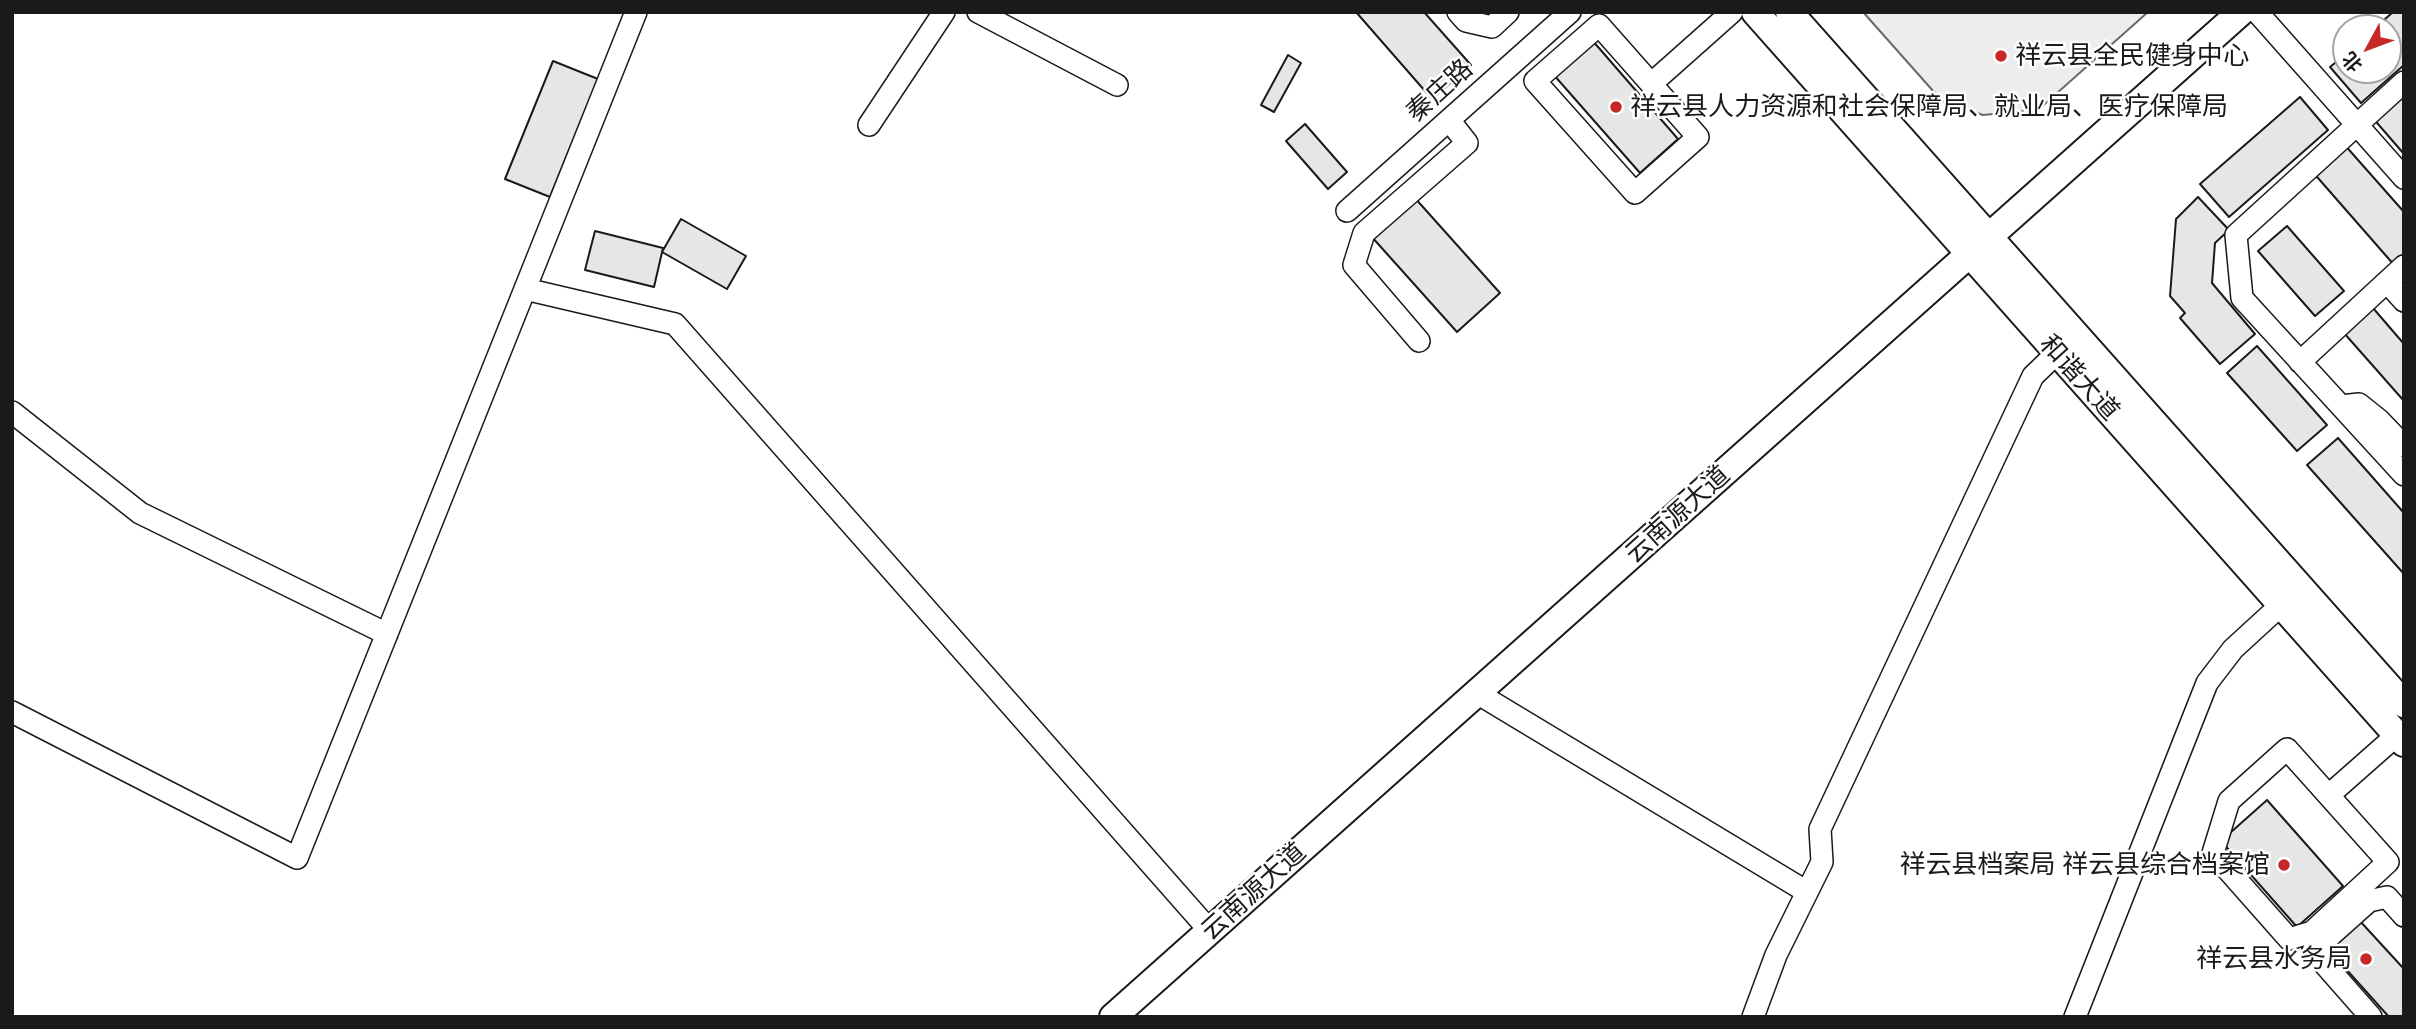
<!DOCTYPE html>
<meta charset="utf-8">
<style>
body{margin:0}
#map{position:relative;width:2416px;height:1029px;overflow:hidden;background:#fff;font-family:Figtree,"Noto Sans SC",sans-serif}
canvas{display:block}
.frame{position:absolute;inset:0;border:14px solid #1a1a1a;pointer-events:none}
.north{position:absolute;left:2332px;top:14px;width:70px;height:70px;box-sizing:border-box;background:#fff;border:2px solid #a3a3a3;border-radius:50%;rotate:229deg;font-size:19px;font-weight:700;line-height:28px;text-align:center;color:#1a1a1a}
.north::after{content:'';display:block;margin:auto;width:24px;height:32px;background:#c62828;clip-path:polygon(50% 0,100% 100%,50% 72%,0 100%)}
</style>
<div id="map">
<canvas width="2416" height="1029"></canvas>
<div class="frame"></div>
<div class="north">北</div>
</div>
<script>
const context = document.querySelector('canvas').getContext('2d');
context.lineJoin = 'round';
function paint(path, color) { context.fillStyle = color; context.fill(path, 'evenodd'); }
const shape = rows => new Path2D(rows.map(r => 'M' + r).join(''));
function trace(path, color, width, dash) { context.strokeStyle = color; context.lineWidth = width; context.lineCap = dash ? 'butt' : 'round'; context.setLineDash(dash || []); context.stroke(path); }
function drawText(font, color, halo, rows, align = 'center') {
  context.font = font + ' Figtree,"Noto Sans SC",sans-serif'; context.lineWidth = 5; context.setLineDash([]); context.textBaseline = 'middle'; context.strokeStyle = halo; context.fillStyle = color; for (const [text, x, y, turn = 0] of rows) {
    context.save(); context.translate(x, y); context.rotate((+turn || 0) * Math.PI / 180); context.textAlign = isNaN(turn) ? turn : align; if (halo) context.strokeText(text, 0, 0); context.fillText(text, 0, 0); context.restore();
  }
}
const built = shape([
 [1863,12,2148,12,2038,110,1983,115,1942,101,1863,12]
]);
paint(built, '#ededed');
trace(built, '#6a6a6a', 2);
const building = shape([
 [1356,12,1424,12,1471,65,1432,99,1356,12],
 [2393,12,2404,12,2404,65,2361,103,2330,67,2346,54,2346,70,2388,70,2388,28,2375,28,2393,12],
 [1592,40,1678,139,1640,173,1553,74,1592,40],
 [1288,55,1301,63,1274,112,1261,105,1288,55],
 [553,61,598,79,550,197,505,179,553,61],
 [2404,87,2404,154,2371,116,2404,87],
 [2300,97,2328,130,2229,217,2200,184,2300,97],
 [1305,124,1347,172,1328,189,1286,141,1305,124],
 [2343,143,2404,212,2404,258,2395,266,2311,170,2343,143],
 [1414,197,1500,293,1457,332,1371,236,1414,197],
 [2198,197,2229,230,2215,243,2212,283,2255,334,2220,364,2180,318,2185,313,2170,296,2176,219,2198,197],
 [681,219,746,256,727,289,662,252,681,219],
 [2287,226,2344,291,2315,316,2258,251,2287,226],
 [595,231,663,248,654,287,585,270,595,231],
 [2373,308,2404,344,2404,401,2344,333,2373,308],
 [2257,346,2327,425,2297,451,2227,373,2257,346],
 [2338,438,2404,513,2404,574,2307,465,2338,438],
 [2267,800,2343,886,2297,927,2221,841,2267,800],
 [2359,920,2404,969,2404,1017,2389,1017,2328,949,2359,920]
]);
paint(building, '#e6e6e6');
trace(building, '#1a1a1a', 2);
const minor = shape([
 [978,12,1117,85],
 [1458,12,1466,21,1492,27,1508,12],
 [2257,12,2404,178],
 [1599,25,1698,137,1635,193,1535,81,1599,25],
 [2404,82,2236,235,2242,298,2404,475],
 [1651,84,1732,12],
 [869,125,944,12],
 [1347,211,1570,12],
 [2387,282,2404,301],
 [525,289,675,324,1210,931],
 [1419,341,1354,265,1364,233,1467,143,1449,120],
 [2300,362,2404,266],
 [2341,406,2359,404,2379,420,2404,446],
 [12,412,140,513,387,634],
 [1477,693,1807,892],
 [12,712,297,858,636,12],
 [2287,749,2388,862,2312,932,2289,939,2213,853,2229,801,2287,749],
 [2329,795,2397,735],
 [1753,1017,1776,955,1822,862,1820,829,2033,376,2057,353],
 [2075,1017,2207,683,2233,649,2281,605],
 [2371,1017,2313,951,2369,901,2387,897,2404,916]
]);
const major = shape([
 [1755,12,2404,743],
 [1789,12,2404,704],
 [1113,1017,2241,12]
]);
trace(minor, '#1a1a1a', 24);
trace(major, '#1a1a1a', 30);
trace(minor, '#fff', 21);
trace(major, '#fff', 26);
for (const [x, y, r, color] of [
 [2001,56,7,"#c62828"],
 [1616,107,7,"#c62828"],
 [2284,865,7,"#c62828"],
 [2366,959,7,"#c62828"]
]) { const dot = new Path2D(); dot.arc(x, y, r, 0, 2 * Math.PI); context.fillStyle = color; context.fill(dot); trace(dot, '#fff', 2.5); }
drawText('26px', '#1a1a1a', '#fff', [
 ["祥云县全民健身中心",2015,56],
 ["祥云县人力资源和社会保障局、就业局、医疗保障局",1630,107],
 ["祥云县档案局 祥云县综合档案馆",2270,865,"right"],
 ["祥云县水务局",2352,959,"right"]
], 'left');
drawText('26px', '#1a1a1a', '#fff', [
 ["秦庄路",1440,91,-42],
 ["和谐大道",2079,378,48],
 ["云南源大道",1678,515,-42],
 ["云南源大道",1254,892,-42]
]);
</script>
